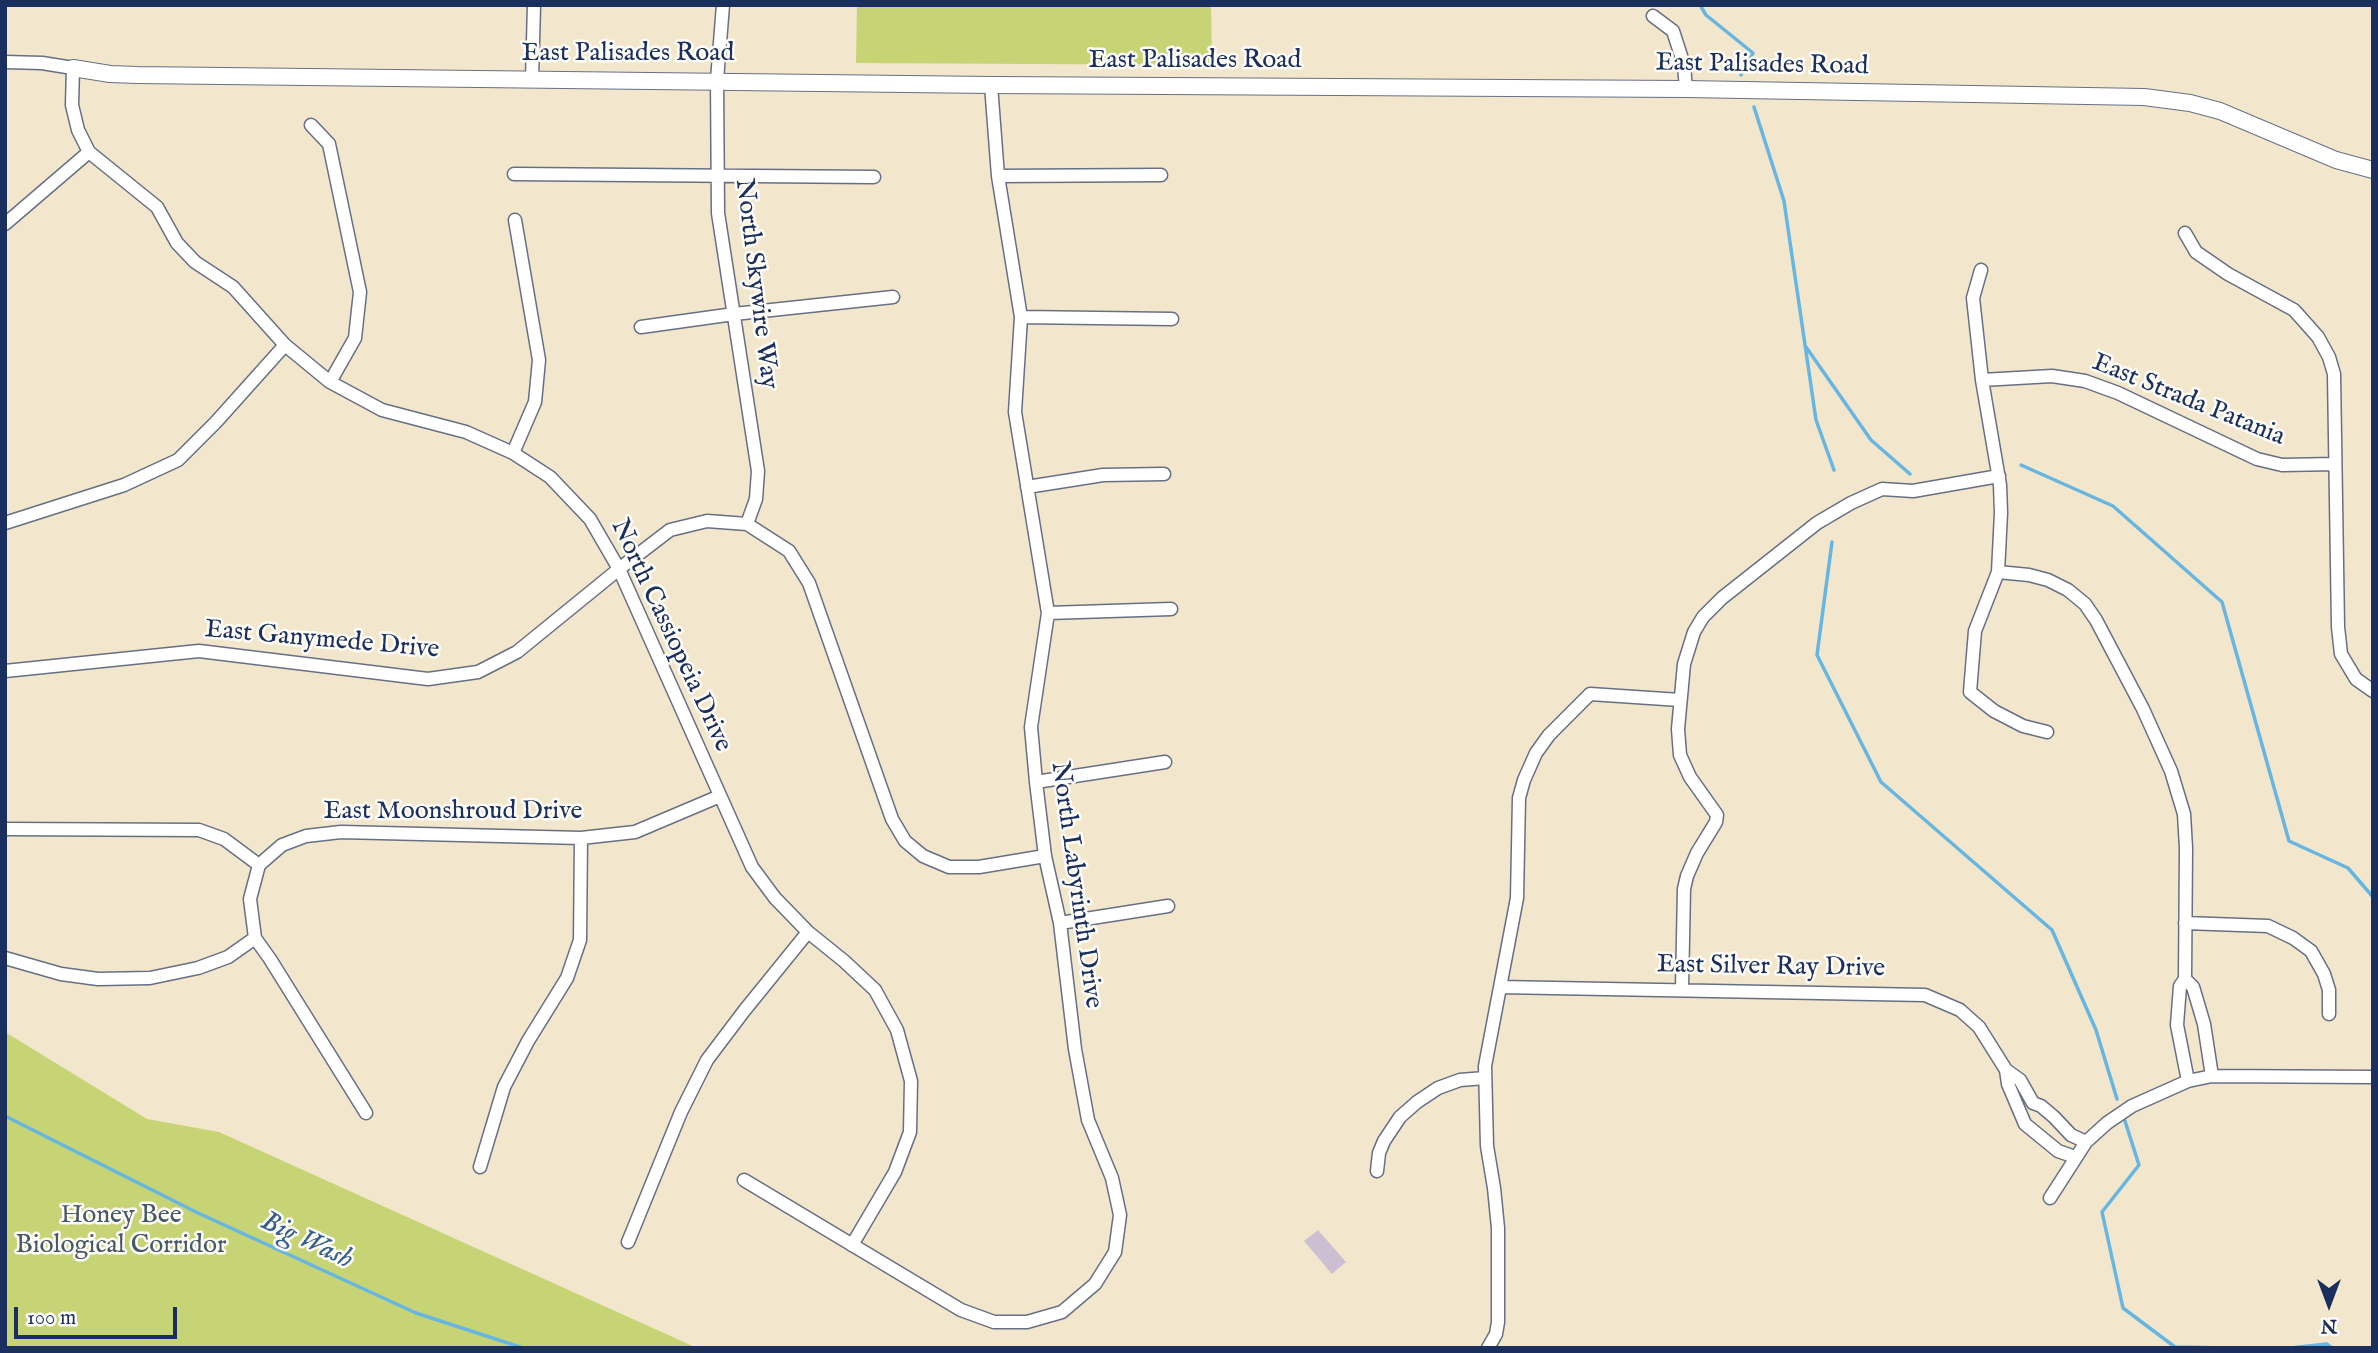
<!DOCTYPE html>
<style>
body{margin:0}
#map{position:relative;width:2378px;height:1353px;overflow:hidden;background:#f2e7cc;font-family:"IM FELL English",serif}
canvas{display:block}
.frame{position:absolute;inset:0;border:7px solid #1b2f5e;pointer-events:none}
.north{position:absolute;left:2294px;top:1269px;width:70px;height:70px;-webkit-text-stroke:5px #fdfcf7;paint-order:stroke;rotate:180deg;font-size:19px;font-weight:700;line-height:28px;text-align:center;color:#1b2f5e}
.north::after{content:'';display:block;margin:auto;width:24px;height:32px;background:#1b2f5e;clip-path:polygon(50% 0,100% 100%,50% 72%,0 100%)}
.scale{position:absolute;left:14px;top:1307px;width:163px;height:32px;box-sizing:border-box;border:4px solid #1b2f5e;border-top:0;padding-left:9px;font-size:21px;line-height:24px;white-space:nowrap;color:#1b2f5e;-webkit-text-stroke:5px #fdfcf7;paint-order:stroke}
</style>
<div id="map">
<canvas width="2378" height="1353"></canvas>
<div class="frame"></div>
<div class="north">N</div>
<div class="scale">100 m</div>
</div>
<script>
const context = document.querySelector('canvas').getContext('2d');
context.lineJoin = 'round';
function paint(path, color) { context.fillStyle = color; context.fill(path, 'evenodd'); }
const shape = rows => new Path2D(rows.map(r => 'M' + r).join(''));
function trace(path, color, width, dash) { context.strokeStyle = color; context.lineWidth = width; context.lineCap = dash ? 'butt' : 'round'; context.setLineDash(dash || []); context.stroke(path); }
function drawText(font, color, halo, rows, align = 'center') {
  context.font = font + ' "IM FELL English",serif'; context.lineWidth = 5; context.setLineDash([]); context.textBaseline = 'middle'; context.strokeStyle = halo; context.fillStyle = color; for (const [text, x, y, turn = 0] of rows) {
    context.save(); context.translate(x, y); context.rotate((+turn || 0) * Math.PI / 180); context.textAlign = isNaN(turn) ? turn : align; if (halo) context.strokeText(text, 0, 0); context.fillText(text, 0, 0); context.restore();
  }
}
paint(shape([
 [1318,1230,1346,1262,1332,1274,1304,1241]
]), '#ccbed3');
paint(shape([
 [857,5,1211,5,1212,65,856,63],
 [5,1032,147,1119,219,1132,697,1348,5,1348]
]), '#c7d475');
trace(shape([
 [1700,5,1706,15,1753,53,1741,75],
 [1754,107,1784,201,1816,420,1834,470],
 [1806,347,1871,440,1910,474],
 [2021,465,2113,506,2222,602,2289,841,2348,868,2373,897],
 [1832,542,1817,655,1881,782,2052,930,2096,1030,2117,1099],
 [5,1116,196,1212,416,1313,523,1348],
 [2125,1121,2139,1165,2102,1212,2123,1308,2175,1347,2229,1348],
 [2290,1348,2327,1344,2332,1348]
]), '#67b5e1', 3.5);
const minor = shape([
 [723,5,717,80,718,213,758,471,756,499,747,524],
 [1653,16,1673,31,1684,65,1686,89],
 [5,62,42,63,73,68,72,105,78,130,89,152,157,207,177,243,195,262,233,287,285,345,330,382,382,410,466,432,513,453,550,477,590,519,619,569,752,867,775,898,808,932,844,961,875,990,897,1030,911,1081,910,1132,895,1172,852,1245],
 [532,79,534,5],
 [311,125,329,144,360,292,355,338,330,382],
 [514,174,874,177],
 [998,176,1161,175],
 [5,224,89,152],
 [2185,233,2196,252,2228,274,2294,310,2318,337,2329,357,2334,374,2338,627,2341,654,2356,679,2373,691],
 [1981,270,1973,298,1982,380,2000,485,2001,513,1998,572,1975,631,1970,692,1994,711,2023,726,2047,732],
 [1021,317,1172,319],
 [641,327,734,314,893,297],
 [1982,380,2052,376,2085,381,2118,393,2257,459,2282,465,2335,464],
 [513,453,535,402,539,360,515,220],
 [1027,487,1103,475,1164,474],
 [5,523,124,485,178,460,216,422,285,345],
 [1998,572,2029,575,2048,580,2068,590,2085,604,2096,620,2143,709,2171,771,2184,814,2186,848,2185,979,2180,986,2177,1025,2188,1081],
 [1048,613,1171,609],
 [5,671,199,651,428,679,478,672,517,652,619,569,670,530,707,521,747,524,789,551,809,583,892,819,905,841,923,856,949,867,979,867,1045,856],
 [1036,782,1165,762],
 [5,829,199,830,224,839,259,865],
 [1060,923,1168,906],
 [2185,923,2268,926,2293,938,2311,951,2324,974,2329,990,2329,1014],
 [5,958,61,974,98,979,150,978,198,968,228,957,255,938],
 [2185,979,2193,987,2204,1024,2212,1076],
 [1500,987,1925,995,1960,1010,1979,1027,2006,1070,2020,1080,2033,1103,2041,1106,2054,1117,2071,1135,2086,1142],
 [1682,989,1684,889,1687,876,1697,853,1716,822,1717,815,1690,777,1680,755,1678,729,1684,664,1694,632,1703,617,1722,598,1817,523,1851,503,1882,489,1913,491,1999,476],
 [2006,1070,2008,1084,2025,1124,2058,1151,2075,1157],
 [366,1113,270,959,255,938,250,899,259,865,282,845,306,836,341,832,581,838,635,832,720,796],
 [480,1167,504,1087,528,1041,567,978,580,940,581,838],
 [1377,1171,1379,1153,1384,1141,1400,1117,1417,1102,1438,1088,1460,1080,1485,1078],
 [744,1180,961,1310,994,1322,1027,1322,1062,1312,1095,1284,1115,1252,1120,1215,1112,1178,1088,1120,1075,1049,1060,923,1045,856,1036,782,1031,727,1048,613,1015,412,1021,317,998,176,991,85],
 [2050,1198,2086,1142,2107,1123,2132,1106,2188,1081,2212,1076,2373,1077],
 [628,1242,681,1112,707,1060,744,1011,808,932],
 [1488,1348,1496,1334,1498,1322,1498,1228,1494,1188,1487,1146,1485,1066,1517,898,1519,798,1524,780,1536,753,1549,735,1590,694,1680,700]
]);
const tertiary = shape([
 [73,68,110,74,137,75,991,85,1686,89,2144,97,2190,103,2220,111,2336,160,2373,170]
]);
trace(minor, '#666f84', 15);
trace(tertiary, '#666f84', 18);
trace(minor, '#fff', 12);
trace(tertiary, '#fff', 16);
drawText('26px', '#1b2f5e', '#fdfcf7', [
 ["East Palisades Road",628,55],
 ["East Palisades Road",1195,62],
 ["East Palisades Road",1762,66,1],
 ["North Skywire Way",755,284,83],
 ["East Strada Patania",2188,401,22],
 ["North Cassiopeia Drive",670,636,65],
 ["East Ganymede Drive",322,641,5],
 ["East Moonshroud Drive",453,813],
 ["North Labyrinth Drive",1075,885,82],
 ["East Silver Ray Drive",1771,968,1]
]);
drawText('26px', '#465864', '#fdfcf7', [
 ["Honey Bee",121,1217],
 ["Biological Corridor",121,1247]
]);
drawText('italic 28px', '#365e8c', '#fdfcf7', [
 ["Big Wash",306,1242,25]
]);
</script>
